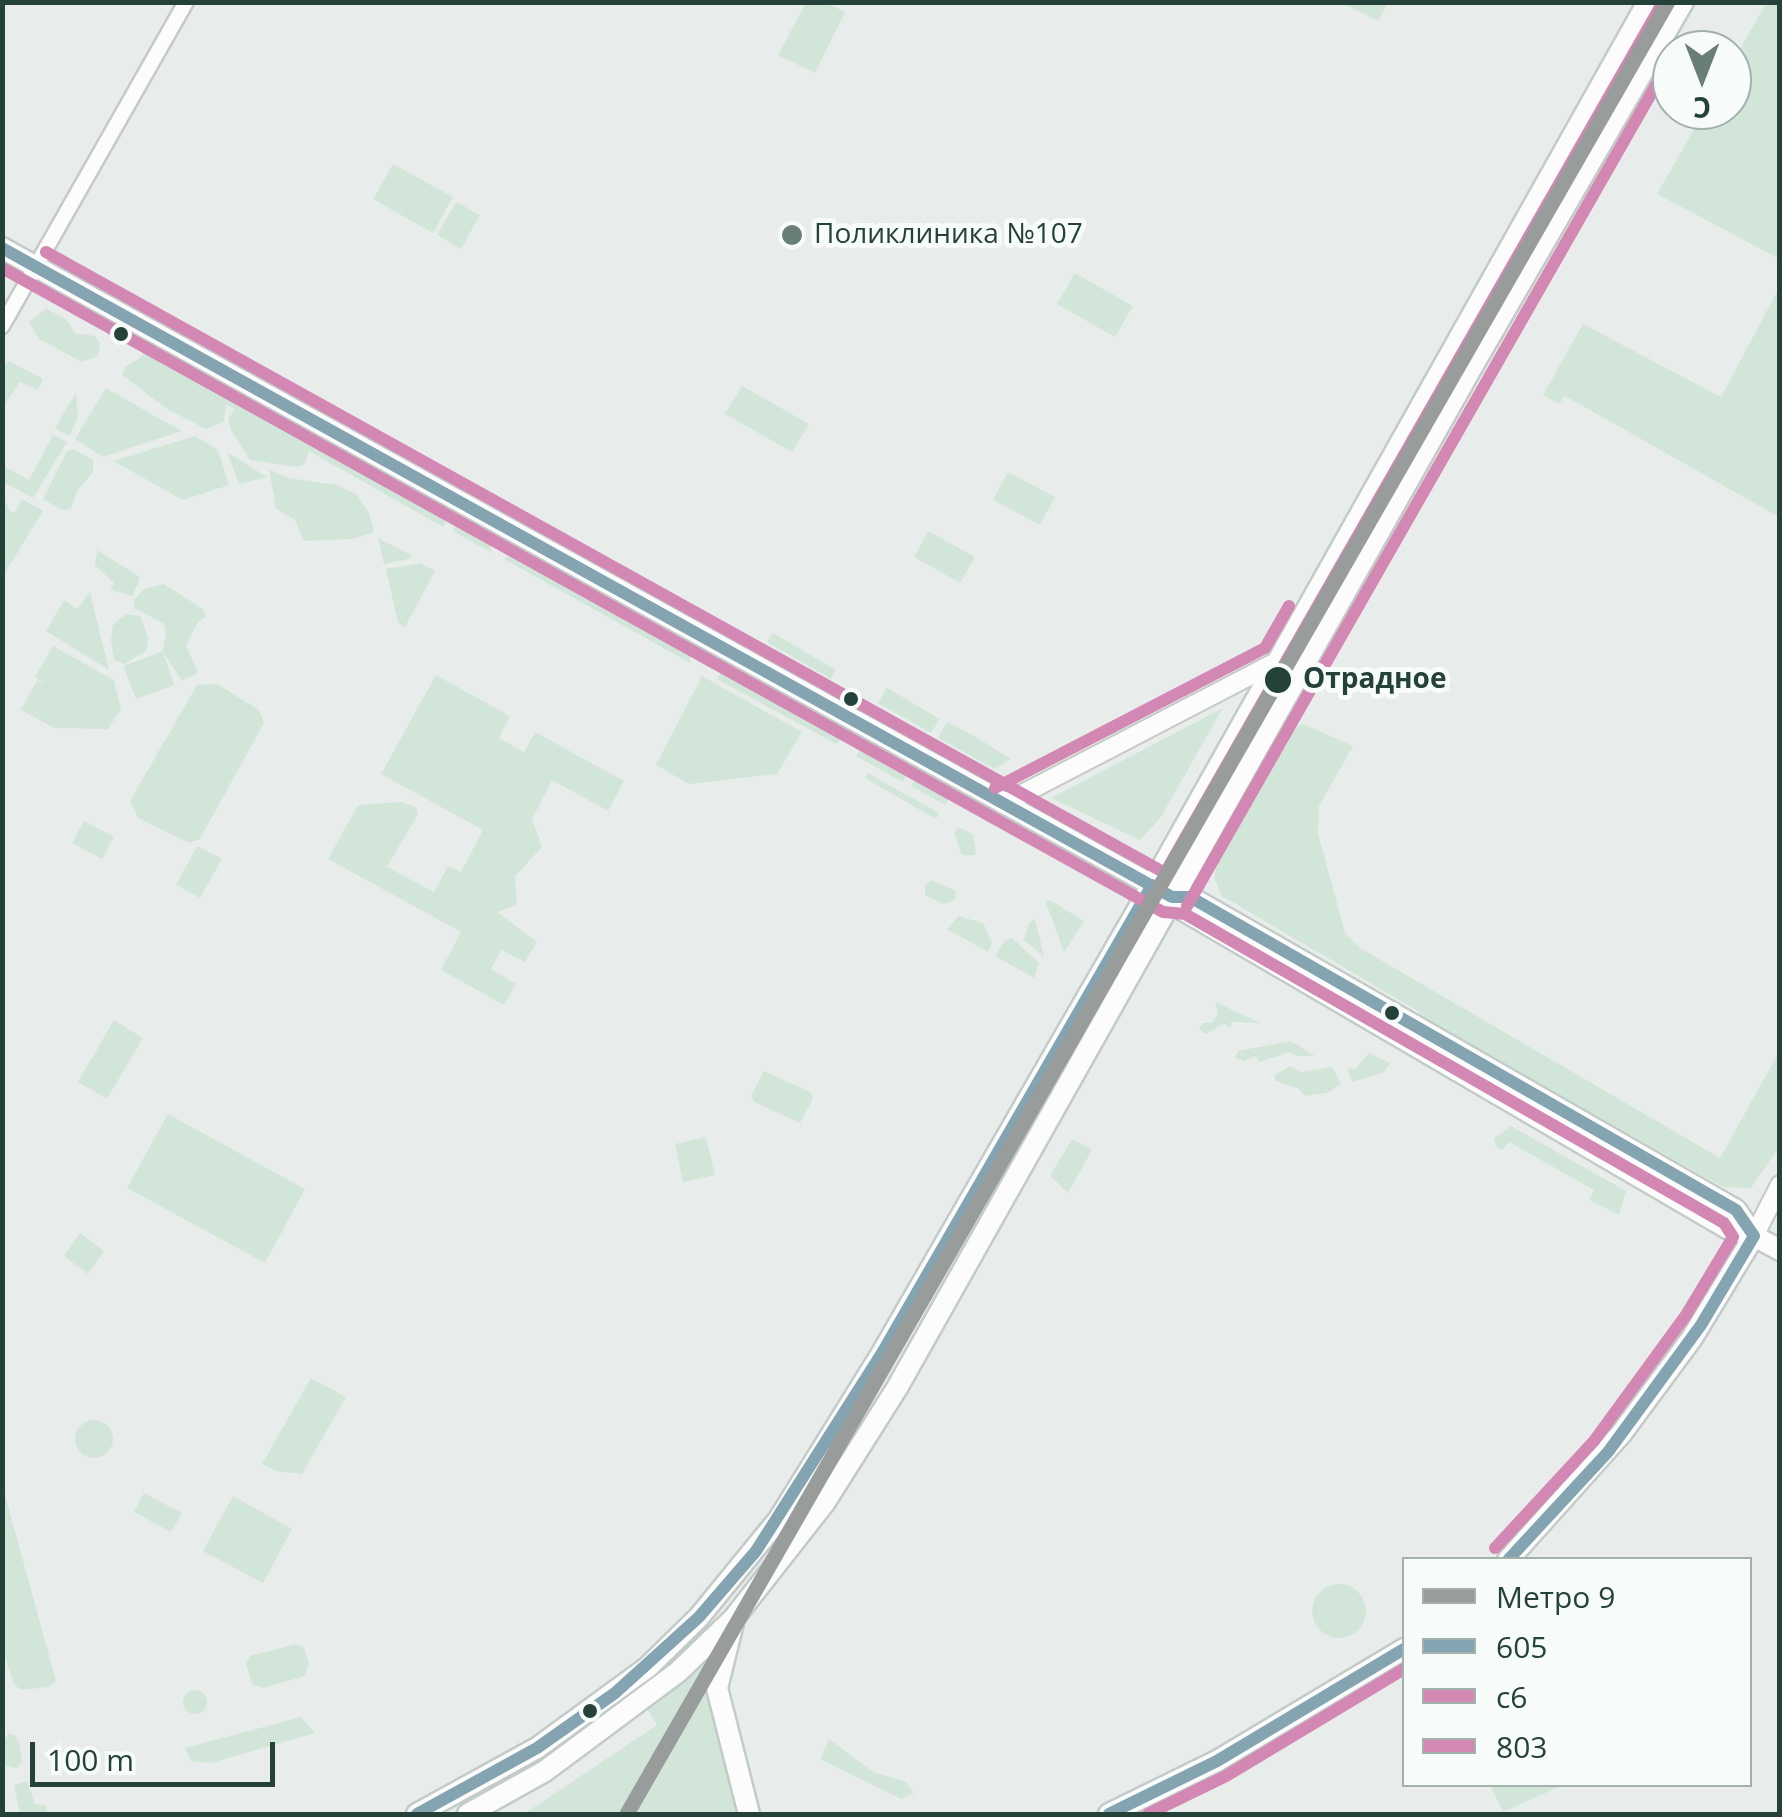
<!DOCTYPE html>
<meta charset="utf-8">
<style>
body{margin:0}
#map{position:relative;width:1782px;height:1817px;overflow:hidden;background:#e8edeb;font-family:"Open Sans",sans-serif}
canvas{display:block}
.frame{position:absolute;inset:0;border:5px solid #24423a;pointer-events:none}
.legend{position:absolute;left:1402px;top:1557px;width:350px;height:230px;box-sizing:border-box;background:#f7fbf9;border:2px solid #a3b1ad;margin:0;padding:12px 18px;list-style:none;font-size:30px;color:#24423a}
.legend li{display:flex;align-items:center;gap:20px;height:50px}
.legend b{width:50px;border:2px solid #a3b1ad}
.north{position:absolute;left:1652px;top:30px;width:100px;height:100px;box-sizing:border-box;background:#f7fbf9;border:2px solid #a3b1ad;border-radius:50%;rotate:180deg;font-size:28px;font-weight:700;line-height:40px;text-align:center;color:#24423a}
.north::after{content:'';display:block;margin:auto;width:35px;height:45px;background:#697e78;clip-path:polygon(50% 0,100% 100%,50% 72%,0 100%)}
.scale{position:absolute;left:30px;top:1742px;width:245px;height:45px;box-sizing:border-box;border:5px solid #24423a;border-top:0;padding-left:12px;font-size:30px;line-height:35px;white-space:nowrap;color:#24423a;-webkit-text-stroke:8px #f7fbf9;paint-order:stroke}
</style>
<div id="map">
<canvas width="1782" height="1817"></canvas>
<div class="frame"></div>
<ul class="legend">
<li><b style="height:12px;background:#989c9b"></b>Метро 9</li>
<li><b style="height:12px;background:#83a4b0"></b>605</li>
<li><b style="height:12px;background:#d388b4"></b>с6</li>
<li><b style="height:12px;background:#d388b4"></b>803</li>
</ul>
<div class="north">С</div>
<div class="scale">100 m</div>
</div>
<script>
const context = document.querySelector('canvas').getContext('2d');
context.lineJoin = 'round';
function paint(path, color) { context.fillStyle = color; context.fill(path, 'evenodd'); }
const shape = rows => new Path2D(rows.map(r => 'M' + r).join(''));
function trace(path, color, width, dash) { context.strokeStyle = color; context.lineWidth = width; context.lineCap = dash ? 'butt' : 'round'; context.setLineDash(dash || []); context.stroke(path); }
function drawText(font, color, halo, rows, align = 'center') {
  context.font = font + ' "Open Sans",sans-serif'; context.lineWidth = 10; context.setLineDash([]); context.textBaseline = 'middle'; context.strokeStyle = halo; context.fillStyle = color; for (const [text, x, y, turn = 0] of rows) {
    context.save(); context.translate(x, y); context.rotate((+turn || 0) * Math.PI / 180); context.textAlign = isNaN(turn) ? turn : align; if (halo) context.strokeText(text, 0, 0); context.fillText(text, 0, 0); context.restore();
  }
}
paint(shape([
 [1767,2,1780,3,1779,263,1778,258,1657,194,1705,110,1732,110,1732,63],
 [806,3,827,3,845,12,815,73,778,55],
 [1342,3,1388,2,1388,3,1378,21],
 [393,164,453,197,433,233,373,199],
 [456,202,480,215,461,249,437,235],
 [1075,273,1133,306,1115,337,1057,304],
 [1779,288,1779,517,1565,396,1559,404,1543,395,1583,324,1721,397],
 [46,308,67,320,75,333,95,336,100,343,98,356,82,362,39,339,29,322],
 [146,344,451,514,443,527,309,451,305,464,297,467,250,460,232,432,228,419,234,409,226,404,224,422,206,429,167,409,122,375,125,367,141,357],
 [9,361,43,379,38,390,20,382,3,407,3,367],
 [742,386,809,424,792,452,725,414],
 [106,388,151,414,182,431,103,457,75,439],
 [76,393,78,418,69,436,55,428],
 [53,435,67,442,33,498,3,482,3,466,29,480],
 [195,436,218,450,229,485,183,500,113,461],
 [74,449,93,460,93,472,77,491,71,509,62,510,43,499,67,451],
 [227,452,267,477,239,484],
 [269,469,288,478,337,485,356,494,369,513,374,532,353,539,304,541,295,520,276,509],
 [1008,472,1055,497,1040,525,993,500],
 [2,496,11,512,16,511,22,499,43,511,3,576],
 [459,520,488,536,492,553,453,531],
 [928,531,975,557,960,583,914,557],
 [378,538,411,555,410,559,384,564],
 [97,550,140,577,133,596,110,590,114,583,95,565],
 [513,553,685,645,691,651,690,663,504,559],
 [421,563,435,571,405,627,398,623,386,569],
 [164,584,203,609,206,617,198,622,186,645,198,673,182,681,163,652,174,685,136,699,123,666,163,651,166,633,164,624,134,608,134,600,144,589],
 [90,592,109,670,46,631,64,600,77,609],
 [126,614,141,616,148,639,146,651,124,664,114,660,111,639,113,624],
 [773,633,836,670,831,679,767,642],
 [53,646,114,680,121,709,108,729,54,728,21,710,37,680,46,684,35,677],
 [723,668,842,734,840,741,836,744,717,679],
 [436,675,510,716,499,738,524,752,535,732,624,781,608,811,552,780,532,819,542,847,515,876,517,905,497,912,537,942,525,962,501,950,491,969,516,984,504,1005,441,970,461,932,328,859,358,805,401,802,416,807,418,814,387,867,434,892,448,866,461,872,483,830,381,774],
 [702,676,802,732,777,774,689,784,656,765],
 [217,684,259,710,264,723,200,839,189,843,138,818,130,801,197,685],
 [887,688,940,719,931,733,878,703],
 [1223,708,1161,817,1140,840,1051,798],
 [947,722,976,737,1011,759,995,769,938,738],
 [1303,724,1353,746,1319,806,1318,833,1345,933,1360,948,1720,1158,1779,1052,1779,1147,1751,1188,1723,1187,1421,1018,1418,1011,1222,896,1214,877,1218,860,1290,730],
 [861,749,908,772,903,782,856,756],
 [868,773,939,813,936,819,865,778],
 [916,777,950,796,945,805,911,786],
 [84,821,114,837,102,859,72,843],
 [958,827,973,834,976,855,962,855,954,834],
 [197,846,222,859,200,898,176,885],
 [932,880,956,891,955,900,943,904,925,895,925,884],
 [1050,900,1084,921,1064,952,1046,903],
 [959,916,983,923,992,942,988,952,947,929],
 [1035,919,1043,952,1044,957,1024,940,1029,923],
 [1012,938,1039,963,1034,978,995,956,1005,940],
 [1215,1001,1220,1004,1260,1023,1231,1022,1231,1028,1224,1024,1205,1034,1199,1028,1203,1023,1212,1023,1218,1014],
 [114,1020,143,1038,107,1099,78,1082],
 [1291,1041,1315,1056,1296,1056,1290,1052,1259,1062,1256,1056,1244,1061,1235,1058,1238,1051],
 [1369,1053,1390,1063,1384,1072,1352,1082,1348,1069,1356,1068],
 [1290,1066,1301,1072,1332,1067,1341,1083,1330,1092,1305,1096,1298,1088,1275,1081,1275,1075],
 [764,1071,810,1092,813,1098,800,1123,754,1102,751,1096],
 [168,1114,305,1189,265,1263,127,1188],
 [1511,1126,1626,1191,1619,1215,1589,1200,1594,1190,1509,1142,1502,1150,1496,1147,1494,1139],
 [706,1137,715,1175,683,1182,675,1144],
 [1072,1139,1092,1150,1068,1193,1050,1176],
 [80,1233,104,1251,88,1274,64,1256],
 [311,1378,346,1397,302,1474,276,1471,262,1464],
 '75 1439a19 19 0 1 1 38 0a19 19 0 1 1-38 0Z',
 [2,1484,56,1681,48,1687,21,1690,14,1684,3,1651],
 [144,1493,182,1513,171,1532,134,1512],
 [233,1496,292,1529,263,1583,203,1551],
 '1312 1611a27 27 0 1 1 54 0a27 27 0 1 1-54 0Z',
 [296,1644,304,1648,309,1664,305,1676,263,1688,252,1684,246,1663,250,1656],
 [702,1661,741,1814,524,1814,657,1725,646,1707],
 '183 1702a12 12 0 1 1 24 0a12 12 0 1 1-24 0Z',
 [301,1717,315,1733,211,1763,191,1761,185,1748],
 [8,1734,15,1735,19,1742,22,1761,17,1768,6,1766,3,1743],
 [829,1739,873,1772,906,1782,914,1793,901,1799,820,1759],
 [27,1781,35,1804,45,1805,49,1814,20,1814,14,1785],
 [1490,1785,1563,1785,1503,1812]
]), '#d1e6d8');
const minor = shape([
 [2,326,186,2]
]);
const tertiary = shape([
 [1003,804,1278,661],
 [1754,1236,1780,1185]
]);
const secondary = shape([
 [2,248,1152,885,1172,897,1183,910,1727,1228,1754,1236,1780,1250],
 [1172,897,1190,897,1736,1210,1754,1236],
 [1508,1560,1621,1434,1692,1338,1754,1236],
 [733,1623,717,1688,749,1814],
 [417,1814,537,1748,648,1667,699,1617,779,1519,882,1353,1152,885,1648,2],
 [468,1814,545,1771,678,1672,734,1618,825,1502,897,1388,1472,367,1683,2],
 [1109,1814,1217,1761,1404,1649]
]);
trace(minor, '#c5cac8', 19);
trace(tertiary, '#c5cac8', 22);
trace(secondary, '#c3cbc8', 25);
trace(minor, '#fcfcfc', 14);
trace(tertiary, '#fcfcfc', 18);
trace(secondary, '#fcfcfc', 20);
trace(shape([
 [2,248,1172,897,1190,897,1736,1210,1754,1236,1701,1325,1608,1452,1508,1560],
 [417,1814,537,1748,615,1693,699,1617,756,1551,882,1353,1152,885],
 [1109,1814,1217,1761,1404,1649]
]), '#83a4b0', 12);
trace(shape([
 [2,268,1163,912,1185,914,1724,1223,1733,1237,1686,1315,1594,1441,1495,1548],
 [1187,906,1672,57],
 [1148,1814,1226,1776,1404,1669]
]), '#d388b4', 12);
trace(shape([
 [46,252,1165,873,1663,2],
 [995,788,1265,648,1289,606]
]), '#d388b4', 12);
trace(shape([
 [627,1814,1668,2]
]), '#989c9b', 15);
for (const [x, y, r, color] of [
 [792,235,12,"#697e78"],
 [121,334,9,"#24423a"],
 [1278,680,15,"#24423a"],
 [851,699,9,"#24423a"],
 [1392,1013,9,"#24423a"],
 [590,1711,9,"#24423a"]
]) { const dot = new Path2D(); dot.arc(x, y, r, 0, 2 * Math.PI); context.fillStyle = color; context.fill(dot); trace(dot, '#f7fbf9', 4); }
drawText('28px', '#24423a', '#f7fbf9', [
 ["Поликлиника №107",814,235]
], 'left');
drawText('bold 28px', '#24423a', '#f7fbf9', [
 ["Отрадное",1303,680]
], 'left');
</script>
